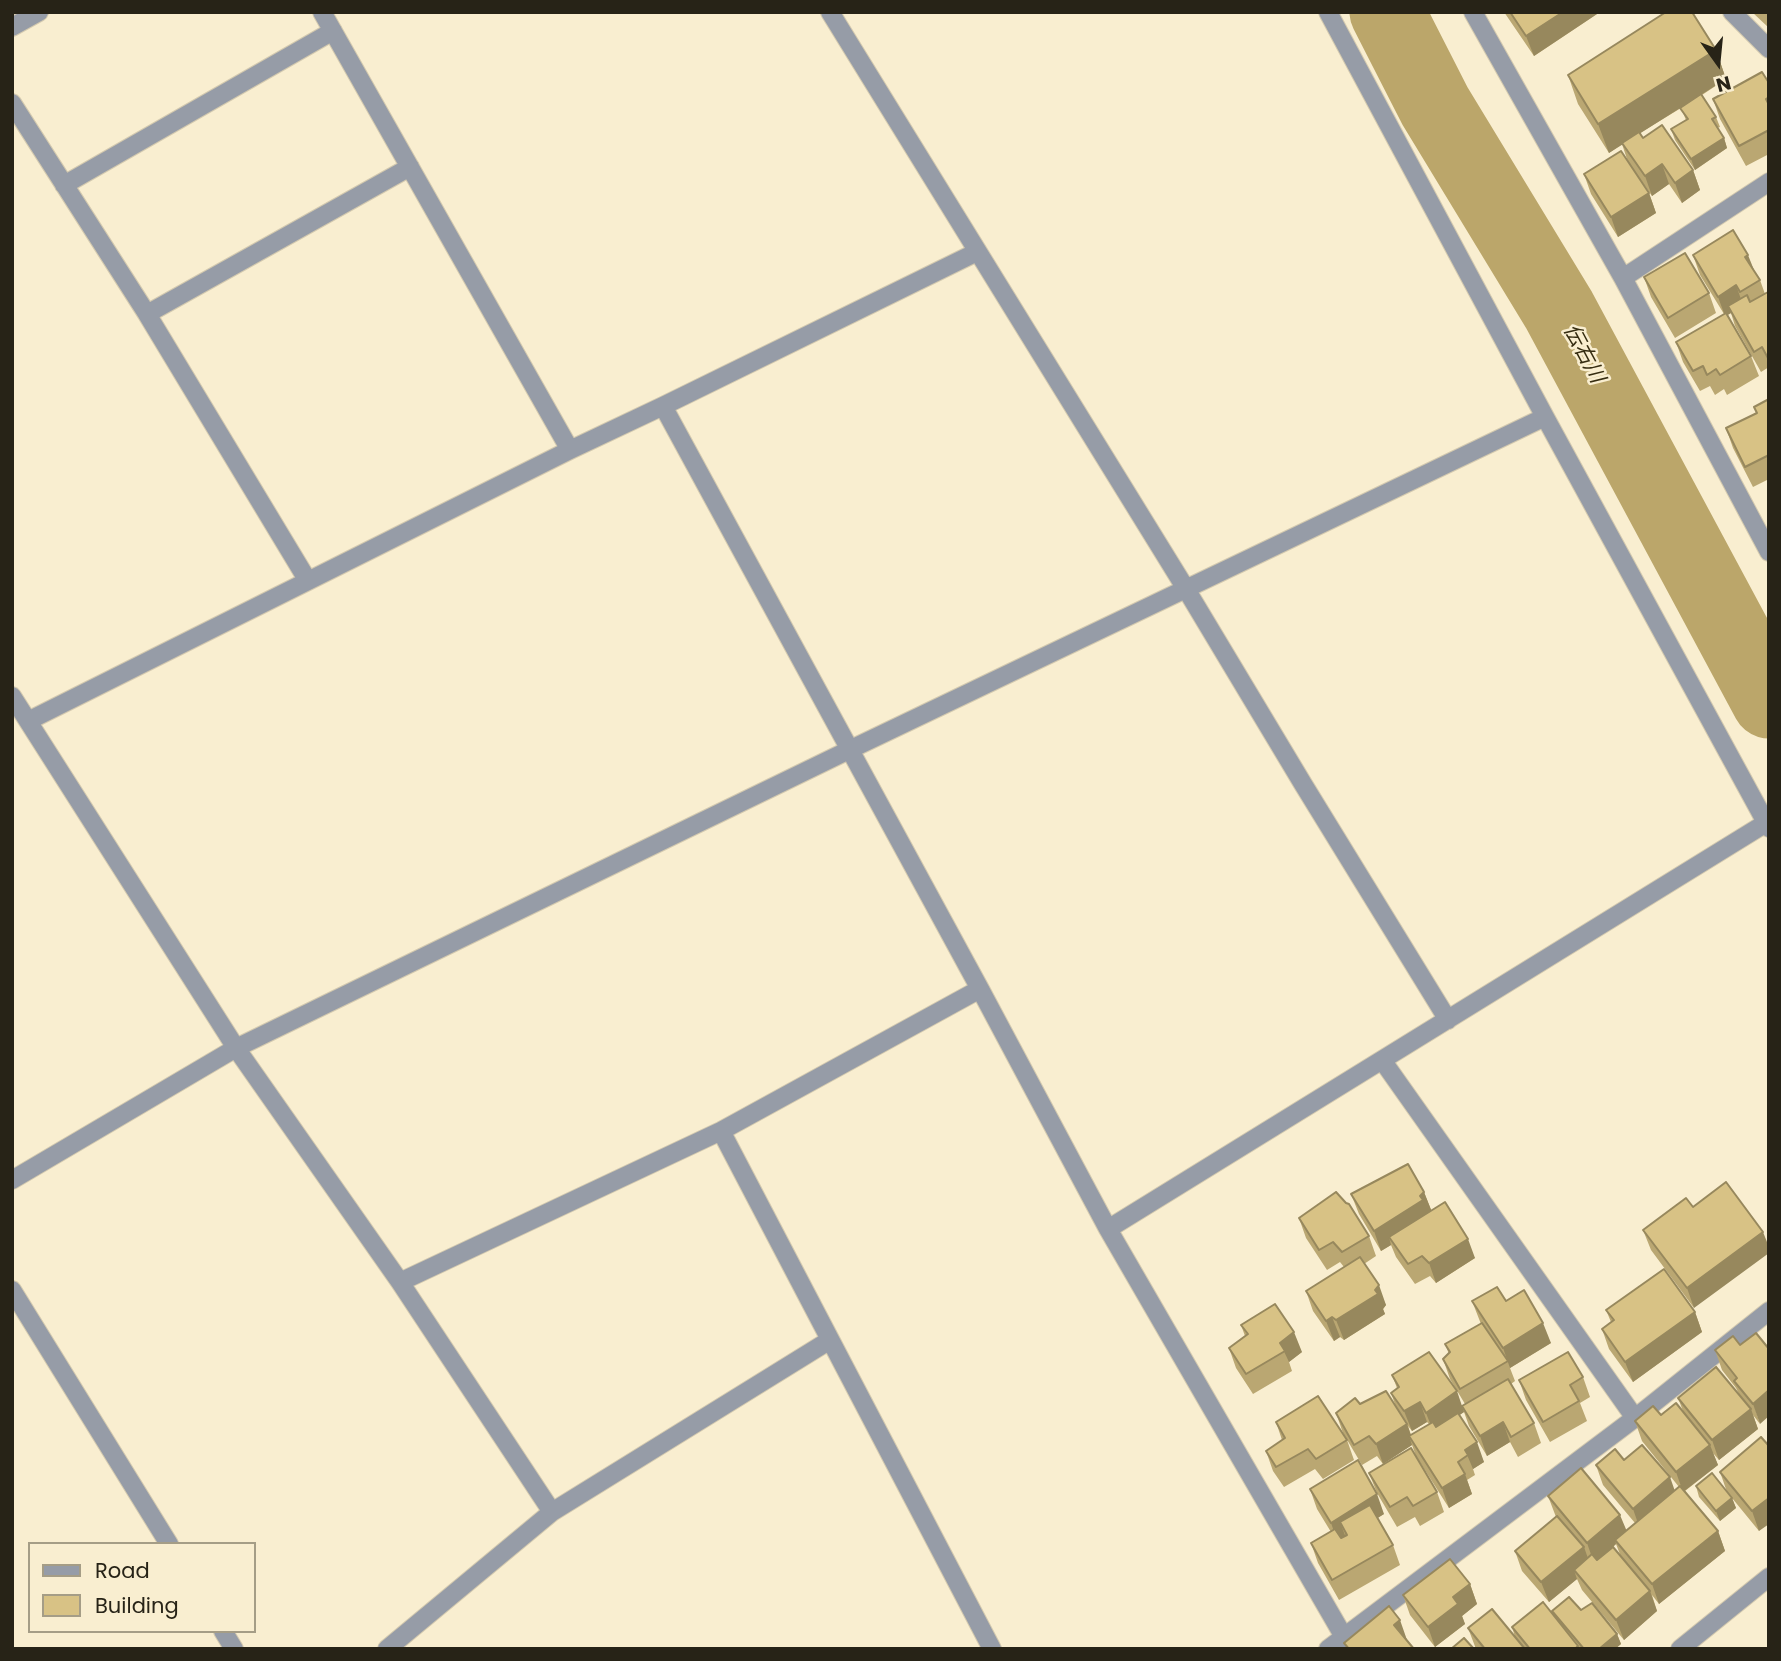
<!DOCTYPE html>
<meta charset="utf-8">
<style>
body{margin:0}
#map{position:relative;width:1781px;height:1661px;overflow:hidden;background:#f9eed0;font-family:Poppins,sans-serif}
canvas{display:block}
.frame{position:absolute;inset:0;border:14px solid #272317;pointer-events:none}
.legend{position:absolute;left:28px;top:1542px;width:228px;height:91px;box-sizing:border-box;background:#f9eed0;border:2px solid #a59d86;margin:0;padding:9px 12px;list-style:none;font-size:21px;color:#272317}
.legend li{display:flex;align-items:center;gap:14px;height:35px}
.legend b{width:35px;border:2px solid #a59d86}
.north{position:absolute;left:1683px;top:28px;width:70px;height:70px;-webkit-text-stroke:5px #f9eed0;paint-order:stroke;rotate:165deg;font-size:19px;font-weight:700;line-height:28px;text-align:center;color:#272317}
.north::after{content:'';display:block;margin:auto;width:24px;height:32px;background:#272317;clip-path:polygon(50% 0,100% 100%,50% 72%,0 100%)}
</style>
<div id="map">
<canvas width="1781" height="1661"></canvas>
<div class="frame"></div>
<ul class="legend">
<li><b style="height:9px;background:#969ca7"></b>Road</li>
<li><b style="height:19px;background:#d8c285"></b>Building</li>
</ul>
<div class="north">N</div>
</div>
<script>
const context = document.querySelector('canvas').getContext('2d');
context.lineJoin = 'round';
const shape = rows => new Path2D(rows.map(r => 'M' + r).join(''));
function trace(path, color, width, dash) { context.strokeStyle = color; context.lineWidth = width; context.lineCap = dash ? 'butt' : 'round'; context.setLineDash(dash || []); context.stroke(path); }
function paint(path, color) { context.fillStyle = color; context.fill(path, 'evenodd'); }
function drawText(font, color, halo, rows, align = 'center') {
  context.font = font + ' Poppins,"Noto Sans JP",sans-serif'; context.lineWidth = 5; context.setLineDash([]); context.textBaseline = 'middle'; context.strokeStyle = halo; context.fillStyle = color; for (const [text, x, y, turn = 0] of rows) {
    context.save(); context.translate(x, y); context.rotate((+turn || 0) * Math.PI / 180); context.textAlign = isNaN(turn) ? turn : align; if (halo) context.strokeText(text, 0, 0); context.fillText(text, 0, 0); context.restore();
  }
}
trace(shape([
 [1387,12,1435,106,1559,310,1769,701]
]), '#bba66a', 75);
const minor = shape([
 [322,12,570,450],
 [830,12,1186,589,1303,784,1448,1020],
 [1328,12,1545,417,1769,828],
 [1473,12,1623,278,1769,552],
 [1732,12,1769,49],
 [12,27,39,12],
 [12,103,147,314,308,581],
 [64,185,333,31],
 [1623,278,1769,182],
 [147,314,410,167],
 [663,406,980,989,1108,1229,1344,1637],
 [12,696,236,1048,400,1282,552,1512],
 [28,721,570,450,663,406,977,252],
 [1382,1060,1635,1418],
 [721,1131,992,1649],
 [12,1180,236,1048,849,750,1545,417],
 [1108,1229,1766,823],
 [400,1282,721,1131,980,989],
 [387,1649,552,1512,830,1340],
 [1328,1649,1635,1418,1769,1311],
 [1680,1649,1769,1577]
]);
const tertiary = shape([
 [12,1290,169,1544],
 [223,1631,234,1649]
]);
trace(minor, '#d3c9af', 20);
trace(tertiary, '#d3c9af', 20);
trace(minor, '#969ca7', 18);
trace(tertiary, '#969ca7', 18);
paint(shape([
 [1504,12,1600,12,1534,56],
 [1752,12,1769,12,1769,28],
 [1716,50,1726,79,1702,95,1716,117,1720,127,1717,128,1724,138,1727,148,1695,170,1675,140,1671,129,1686,120,1681,108,1640,133,1643,138,1693,170,1700,190,1682,203,1669,184,1652,196,1635,172,1649,193,1656,213,1618,237,1591,194,1584,174,1628,162,1622,144,1609,153,1578,104,1568,75],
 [1769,83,1769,154,1746,166,1720,119,1713,99],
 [1693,255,1754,272,1760,280,1765,294,1769,294,1769,367,1761,372,1735,326,1731,313,1728,315,1751,356,1759,376,1727,395,1724,389,1715,395,1710,386,1700,391,1683,362,1676,342,1724,314,1700,275],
 [1644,277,1709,293,1716,313,1675,338,1651,297],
 [1769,399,1769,479,1753,487,1733,448,1726,428,1756,413],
 [1424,1192,1431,1210,1475,1258,1436,1283,1430,1276,1415,1284,1396,1257,1391,1245,1381,1251,1359,1214,1351,1194],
 [1686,1198,1694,1308,1651,1250,1643,1230],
 [1299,1218,1369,1236,1376,1256,1364,1264,1386,1305,1383,1309,1385,1314,1344,1340,1340,1337,1334,1341,1313,1311,1306,1291,1344,1267,1340,1262,1327,1270,1306,1238],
 [1472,1301,1506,1301,1551,1343,1510,1368,1515,1381,1511,1384,1534,1423,1541,1443,1518,1457,1510,1442,1487,1456,1469,1426,1464,1412,1459,1415,1484,1462,1473,1469,1475,1475,1467,1480,1472,1494,1449,1508,1416,1456,1412,1445,1383,1464,1377,1456,1362,1465,1343,1433,1336,1413,1360,1404,1396,1407,1391,1393,1397,1388,1392,1375,1463,1406,1465,1404,1450,1379,1443,1359,1449,1354,1445,1344,1481,1324],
 [1427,1422,1429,1424,1411,1435,1408,1426,1412,1431],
 [1606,1310,1695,1312,1702,1332,1633,1382,1609,1349,1602,1329,1611,1322],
 [1241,1325,1302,1352,1289,1362,1292,1371,1253,1394,1236,1368,1229,1348,1245,1336],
 [1733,1336,1760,1424,1753,1415,1758,1429,1719,1460,1713,1453,1718,1465,1685,1491,1718,1531,1725,1551,1659,1604,1652,1595,1657,1611,1624,1640,1582,1590,1577,1579,1549,1602,1522,1571,1515,1551,1556,1517,1548,1496,1626,1530,1635,1523,1603,1485,1596,1465,1624,1460,1675,1491,1679,1487,1642,1441,1635,1421,1683,1411,1678,1398,1739,1394,1736,1388,1722,1370,1715,1350],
 [1616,1544,1621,1557,1613,1547],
 [1583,1377,1590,1397,1580,1403,1587,1421,1550,1442,1526,1400,1519,1380],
 [1276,1422,1347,1440,1354,1460,1323,1479,1315,1469,1284,1487,1273,1471,1266,1451,1282,1440],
 [1761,1437,1759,1531,1732,1498,1736,1508,1720,1521,1699,1497,1696,1486,1727,1492,1720,1472],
 [1369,1473,1437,1492,1444,1512,1420,1526,1415,1517,1397,1527,1377,1493],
 [1310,1489,1384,1514,1377,1518,1393,1545,1400,1565,1339,1600,1318,1563,1311,1543,1331,1532,1317,1509],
 [1470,1584,1477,1604,1462,1616,1465,1624,1435,1647,1410,1615,1403,1595],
 [1581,1610,1617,1634,1621,1644,1615,1649,1476,1649,1468,1628,1515,1637,1512,1627,1553,1614,1552,1611]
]), '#baa772');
paint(shape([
 [1563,12,1600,12,1534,56,1526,36],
 [1716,50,1726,79,1609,153,1598,124],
 [1724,138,1727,148,1695,170,1691,159],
 [1662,164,1669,184,1652,196,1645,176],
 [1693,170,1700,190,1682,203,1675,183],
 [1649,193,1656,213,1618,237,1611,217],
 [1748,255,1756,275,1745,257],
 [1736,285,1743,305,1728,306,1731,313,1725,316,1718,297],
 [1424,1192,1432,1212,1389,1237,1391,1245,1381,1251,1374,1231],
 [1763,1232,1769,1247,1769,1253,1694,1308,1687,1288],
 [1468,1239,1475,1258,1436,1283,1429,1263],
 [1379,1285,1386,1305,1383,1309,1385,1314,1344,1340,1336,1320,1375,1290],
 [1695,1312,1702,1332,1633,1382,1625,1362],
 [1332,1317,1340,1337,1334,1341,1326,1321],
 [1543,1323,1551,1343,1510,1368,1503,1348],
 [1294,1332,1302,1352,1289,1362,1280,1343],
 [1769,1390,1769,1416,1760,1424,1753,1404],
 [1457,1391,1464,1412,1434,1433,1426,1413],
 [1420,1402,1427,1422,1412,1431,1404,1411],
 [1751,1409,1758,1429,1719,1460,1712,1440],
 [1503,1422,1510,1442,1487,1456,1480,1436],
 [1407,1424,1414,1444,1409,1436,1412,1445,1383,1464,1376,1444],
 [1477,1442,1484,1462,1473,1469,1465,1450],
 [1710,1445,1718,1465,1683,1492,1676,1472],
 [1465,1474,1472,1494,1449,1508,1442,1488],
 [1670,1477,1677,1497,1640,1529,1633,1509],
 [1377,1494,1384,1514,1348,1537,1340,1522,1346,1538,1338,1543,1331,1523],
 [1732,1498,1736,1508,1720,1521,1716,1511],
 [1769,1498,1769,1524,1759,1531,1752,1511],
 [1620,1515,1628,1534,1615,1540,1616,1544,1594,1563,1587,1543],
 [1718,1531,1725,1551,1659,1604,1652,1584],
 [1584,1547,1591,1567,1574,1570,1577,1579,1549,1602,1541,1582],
 [1470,1584,1477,1604,1462,1616,1465,1624,1435,1647,1428,1627,1453,1597],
 [1650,1591,1657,1611,1624,1640,1616,1620],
 [1400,1620,1407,1640,1401,1645,1394,1625],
 [1617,1634,1621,1644,1615,1649,1599,1649]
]), '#97885d');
const building = shape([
 [1510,12,1563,12,1526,36,1510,12],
 [1666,12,1692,12,1716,50,1598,124,1568,75,1666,12],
 [1762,72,1769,83,1769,97,1766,99,1769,105,1769,130,1739,146,1713,99,1762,72],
 [1701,94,1716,117,1712,119,1724,138,1691,159,1671,129,1688,119,1680,108,1701,94],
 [1662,125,1693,170,1675,183,1662,164,1645,176,1622,143,1639,132,1643,138,1662,125],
 [1621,151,1649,193,1611,217,1584,174,1621,151],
 [1733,230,1748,255,1745,257,1760,280,1740,292,1736,285,1718,297,1693,255,1733,230],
 [1685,253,1709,293,1668,318,1644,277,1685,253],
 [1768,292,1769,294,1769,360,1762,347,1754,352,1728,306,1747,295,1750,302,1768,292],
 [1726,313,1751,356,1720,375,1716,369,1707,375,1703,366,1693,371,1676,342,1726,313],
 [1769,399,1769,455,1745,467,1726,428,1757,413,1754,407,1769,399],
 [1408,1164,1424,1192,1420,1196,1423,1200,1374,1231,1351,1194,1408,1164],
 [1726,1182,1763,1232,1687,1288,1643,1230,1686,1198,1693,1207,1726,1182],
 [1336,1192,1346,1203,1349,1204,1369,1236,1342,1252,1333,1242,1319,1250,1299,1218,1336,1192],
 [1445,1202,1468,1239,1429,1263,1422,1256,1408,1264,1389,1237,1445,1202],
 [1360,1257,1379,1285,1375,1290,1378,1294,1336,1320,1332,1317,1326,1321,1306,1291,1360,1257],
 [1664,1269,1695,1312,1625,1362,1602,1329,1614,1320,1606,1310,1664,1269],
 [1497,1287,1506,1301,1524,1290,1543,1323,1503,1348,1472,1301,1497,1287],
 [1275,1304,1294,1332,1280,1343,1285,1351,1246,1374,1229,1348,1248,1334,1241,1325,1275,1304],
 [1482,1323,1508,1361,1460,1389,1443,1359,1450,1352,1445,1344,1482,1323],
 [1756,1333,1769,1349,1769,1390,1753,1404,1734,1381,1737,1378,1715,1350,1733,1336,1740,1345,1756,1333],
 [1429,1352,1457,1391,1426,1413,1420,1402,1404,1411,1391,1393,1399,1387,1392,1375,1429,1352],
 [1568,1352,1583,1377,1570,1385,1579,1401,1543,1422,1519,1380,1568,1352],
 [1716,1367,1751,1409,1712,1440,1678,1398,1716,1367],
 [1508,1379,1534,1423,1511,1437,1503,1422,1480,1436,1462,1406,1508,1379],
 [1386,1391,1407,1424,1376,1444,1369,1436,1354,1445,1336,1413,1355,1398,1360,1404,1386,1391],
 [1318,1396,1347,1440,1316,1459,1308,1449,1276,1467,1266,1451,1285,1438,1276,1422,1318,1396],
 [1676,1403,1710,1445,1676,1472,1635,1421,1653,1406,1661,1415,1676,1403],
 [1458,1413,1477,1442,1465,1450,1468,1455,1458,1462,1465,1474,1442,1488,1409,1436,1433,1422,1436,1427,1458,1413],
 [1761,1437,1769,1446,1769,1498,1752,1511,1720,1472,1761,1437],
 [1642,1445,1670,1477,1633,1509,1596,1465,1615,1449,1624,1460,1642,1445],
 [1411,1448,1437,1492,1413,1506,1407,1497,1390,1507,1369,1473,1411,1448],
 [1358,1460,1377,1494,1331,1523,1310,1489,1358,1460],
 [1581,1468,1620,1515,1587,1543,1548,1496,1581,1468],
 [1712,1473,1732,1498,1716,1511,1696,1486,1712,1473],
 [1680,1486,1718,1531,1652,1584,1615,1540,1680,1486],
 [1370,1505,1393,1545,1332,1580,1311,1543,1335,1529,1341,1538,1347,1535,1340,1522,1370,1505],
 [1557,1516,1584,1547,1541,1582,1515,1551,1557,1516],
 [1613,1547,1650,1591,1616,1620,1574,1570,1592,1554,1597,1560,1613,1547],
 [1450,1559,1470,1584,1453,1597,1458,1604,1428,1627,1403,1595,1450,1559],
 [1569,1597,1581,1610,1592,1603,1617,1634,1599,1649,1584,1649,1552,1611,1569,1597],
 [1543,1602,1578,1646,1575,1649,1530,1649,1512,1627,1543,1602],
 [1389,1606,1400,1620,1394,1625,1414,1649,1349,1649,1344,1643,1389,1606],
 [1492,1609,1525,1649,1485,1649,1468,1628,1492,1609],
 [1464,1638,1474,1649,1451,1649,1464,1638]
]);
paint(building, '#d8c285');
trace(building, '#97885d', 2);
drawText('italic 21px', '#362d11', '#f9eed0', [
 ["伝右川",1583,354,62]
]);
</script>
